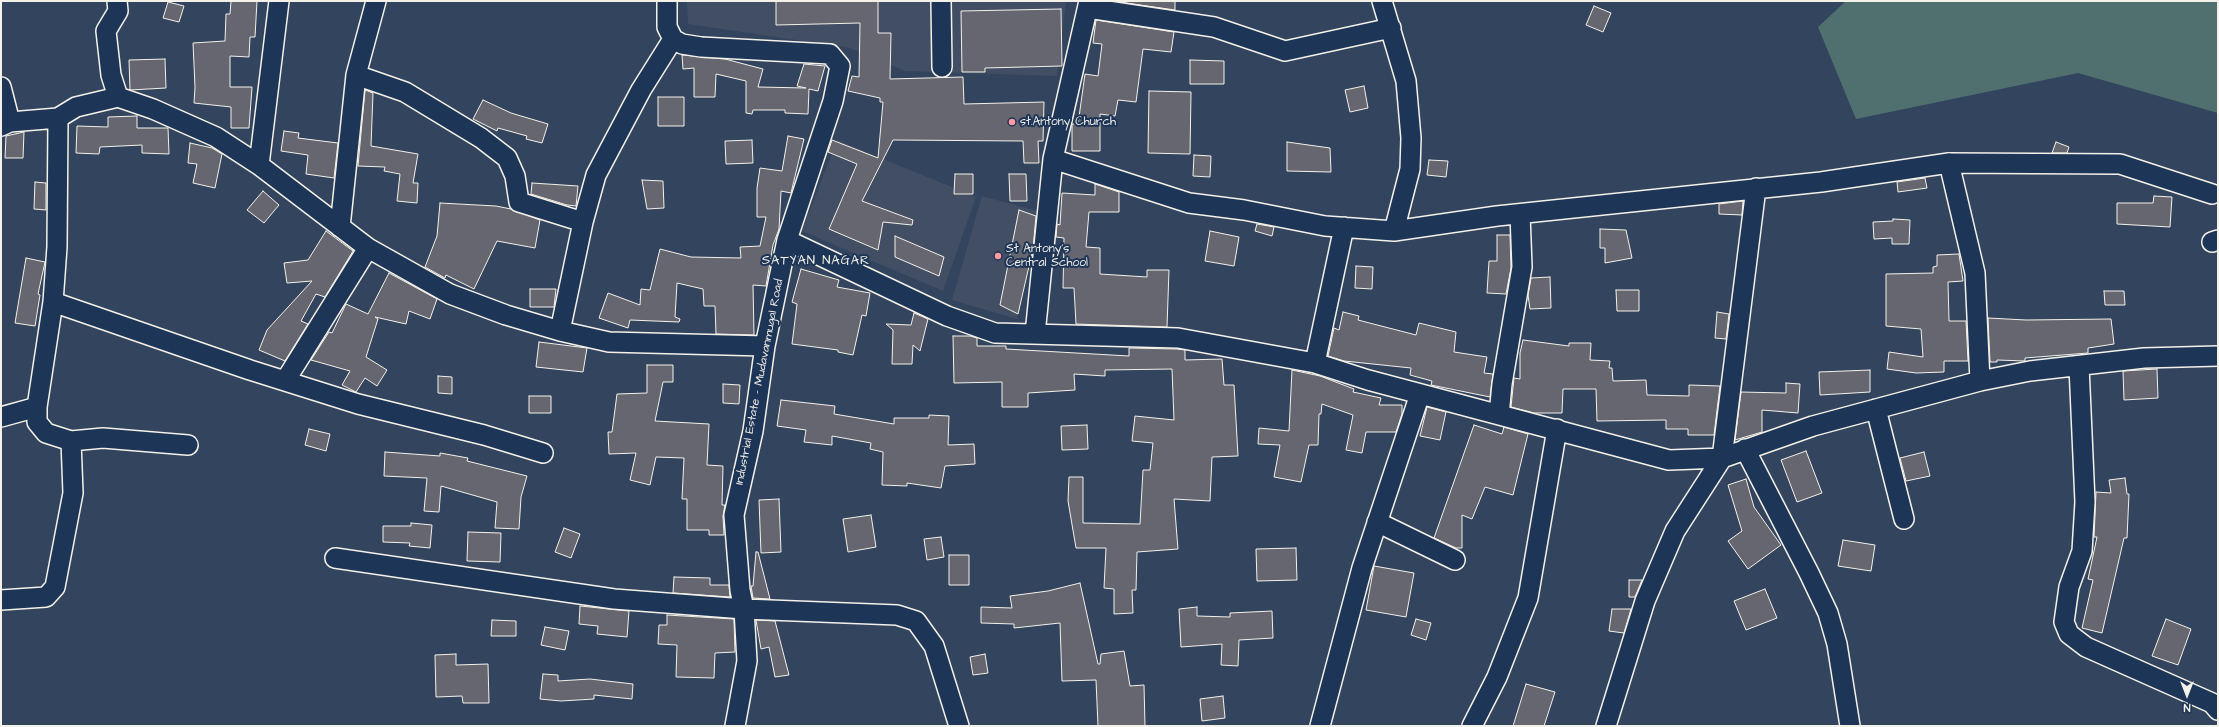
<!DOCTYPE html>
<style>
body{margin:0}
#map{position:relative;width:2219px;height:727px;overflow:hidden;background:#33445e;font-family:"Architects Daughter",sans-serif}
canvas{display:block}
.frame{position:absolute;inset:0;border:2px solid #f4f1e8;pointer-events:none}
.north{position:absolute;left:2167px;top:675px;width:40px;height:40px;-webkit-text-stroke:3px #1d3557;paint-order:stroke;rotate:180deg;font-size:11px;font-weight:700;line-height:16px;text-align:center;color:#f4f1e8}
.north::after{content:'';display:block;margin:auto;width:14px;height:18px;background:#f4f1e8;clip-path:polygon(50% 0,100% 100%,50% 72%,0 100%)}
</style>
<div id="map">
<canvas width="2219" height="727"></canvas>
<div class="frame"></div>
<div class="north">N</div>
</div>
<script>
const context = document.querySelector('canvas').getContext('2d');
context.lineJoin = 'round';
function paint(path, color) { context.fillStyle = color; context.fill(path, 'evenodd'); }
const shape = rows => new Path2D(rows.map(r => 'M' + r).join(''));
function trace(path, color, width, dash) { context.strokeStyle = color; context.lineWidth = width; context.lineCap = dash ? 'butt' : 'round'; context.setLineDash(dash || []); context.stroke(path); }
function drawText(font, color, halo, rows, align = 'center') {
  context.font = font + ' "Architects Daughter",sans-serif'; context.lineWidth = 4; context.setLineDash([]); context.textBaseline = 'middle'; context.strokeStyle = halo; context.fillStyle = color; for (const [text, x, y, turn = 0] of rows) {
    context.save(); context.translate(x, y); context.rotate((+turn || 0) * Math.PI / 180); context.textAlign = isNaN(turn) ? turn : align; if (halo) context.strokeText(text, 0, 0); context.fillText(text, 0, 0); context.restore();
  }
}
paint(shape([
 [687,1,1066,1,1057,76,905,71,850,48,688,24],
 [837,140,976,197,943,291,802,231],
 [982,196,1041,212,1017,319,952,300]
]), '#424e63');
paint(shape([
 [1846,1,2218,1,2218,113,2078,73,1856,119,1818,27]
]), '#507070');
const building = shape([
 [231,1,257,1,255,37,250,37,249,57,230,56,230,87,252,87,249,128,231,128,231,107,194,103,195,87,193,43,225,41,226,14,230,14,231,1],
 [776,1,878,1,878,33,891,33,890,79,963,77,964,104,1044,102,1043,141,1038,141,1039,163,1024,163,1023,141,893,140,862,201,913,220,912,225,883,222,878,250,829,229,857,164,828,152,832,140,878,158,883,102,880,102,880,98,848,91,852,76,859,77,860,23,776,25,776,1],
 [1119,1,1175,1,1175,10,1119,2,1119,1],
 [168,2,184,6,179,22,163,18,168,2],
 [1594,6,1611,13,1603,32,1586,25,1594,6],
 [1061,9,1062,66,985,68,985,72,962,72,961,11,1061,9],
 [1096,20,1174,32,1171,52,1143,49,1136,102,1118,100,1115,116,1100,114,1100,151,1072,151,1072,124,1078,124,1085,74,1098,76,1102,44,1093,43,1096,20],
 [682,55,725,59,763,69,758,87,806,88,797,86,804,64,825,66,818,91,809,89,808,114,785,113,785,110,753,110,752,114,746,113,746,81,716,74,715,97,694,97,694,68,683,69,682,55],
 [165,59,166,88,130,90,129,60,165,59],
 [1190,60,1224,61,1224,84,1190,84,1190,60],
 [1364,86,1368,108,1350,112,1345,90,1364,86],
 [365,90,373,93,371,146,418,154,413,183,418,183,417,203,397,201,400,174,384,171,385,167,358,166,365,90],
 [1149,91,1191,92,1190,154,1148,153,1149,91],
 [658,97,684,97,684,126,658,126,658,97],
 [483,100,511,113,548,124,542,143,526,139,527,136,498,128,497,131,473,119,483,100],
 [137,116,137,128,168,128,169,154,142,153,142,145,100,147,99,154,76,153,77,126,108,127,108,117,137,116],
 [284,131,299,133,298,138,338,143,334,178,306,174,308,155,281,151,284,131],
 [24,132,23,158,5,158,6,136,24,132],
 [788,136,804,139,791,193,781,191,779,229,773,245,766,286,753,285,754,335,716,334,715,306,704,306,703,289,677,283,675,317,680,319,679,322,630,320,628,328,599,318,608,293,640,305,641,289,650,290,660,249,691,257,741,258,740,247,760,246,766,217,757,217,757,188,760,168,782,171,788,136],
 [752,140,753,163,726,164,725,141,752,140],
 [1287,142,1330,148,1331,172,1287,171,1287,142],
 [2056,142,2069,147,2067,153,2052,153,2056,142],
 [190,143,212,148,222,154,215,188,193,183,197,164,188,163,190,143],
 [1194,155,1211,156,1210,177,1193,176,1194,155],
 [1429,160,1448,161,1446,177,1427,175,1429,160],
 [955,174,973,174,973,194,954,194,955,174],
 [1009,174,1026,174,1027,201,1010,201,1009,174],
 [1925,178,1927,188,1898,192,1897,182,1925,178],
 [642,180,663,181,664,208,647,209,642,180],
 [35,182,46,183,46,210,34,209,35,182],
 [532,183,578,186,576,206,567,205,531,194,532,183],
 [1095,184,1119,192,1119,212,1089,212,1086,247,1100,248,1100,274,1147,277,1147,270,1169,270,1167,327,1076,324,1074,288,1063,288,1064,238,1056,237,1057,224,1060,225,1062,193,1095,195,1095,184],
 [263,191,279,205,264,223,247,210,263,191],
 [2154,196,2172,197,2170,227,2117,224,2117,203,2153,203,2154,196],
 [1743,201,1742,215,1719,214,1719,204,1743,201],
 [440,203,496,206,511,209,540,220,535,248,497,241,474,289,446,275,445,278,425,267,437,236,440,203],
 [1019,210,1036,216,1033,249,1018,314,1000,305,1019,210],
 [1893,219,1910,220,1909,244,1892,244,1892,238,1874,239,1873,222,1893,221,1893,219],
 [1257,224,1274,227,1272,236,1255,231,1257,224],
 [1600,229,1626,230,1632,258,1605,263,1605,248,1600,248,1600,229],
 [326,231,353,251,325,297,316,294,301,321,308,324,285,361,259,350,267,330,312,281,287,283,284,263,308,260,326,231],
 [1210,231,1239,237,1234,266,1205,261,1210,231],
 [1497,235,1510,235,1511,268,1506,294,1487,293,1489,261,1497,261,1497,235],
 [895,236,944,257,939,276,895,257,895,236],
 [1959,254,1963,281,1948,282,1949,321,1966,321,1968,361,1944,361,1944,372,1916,373,1887,369,1889,352,1923,357,1921,329,1886,326,1886,274,1933,273,1933,267,1937,266,1937,255,1959,254],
 [26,258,45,262,38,294,40,295,35,326,15,323,26,258],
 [1356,266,1373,267,1372,289,1355,288,1356,266],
 [801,269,839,280,837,287,870,293,866,316,862,315,853,355,838,352,838,350,792,344,797,304,792,302,801,269],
 [389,273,437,299,430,319,409,311,406,324,375,317,378,319,366,357,387,370,377,386,365,378,356,392,342,385,350,371,311,360,329,332,332,333,346,304,368,314,389,273],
 [1550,277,1551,308,1530,309,1528,295,1531,278,1550,277],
 [530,289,556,289,554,307,530,307,530,289],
 [1616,290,1639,290,1639,311,1617,311,1616,290],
 [2104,291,2124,291,2125,305,2105,305,2104,291],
 [1343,312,1359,316,1358,320,1416,335,1419,323,1456,332,1454,352,1487,357,1484,373,1493,374,1490,397,1431,385,1432,381,1410,375,1411,368,1344,361,1328,356,1334,328,1339,330,1343,312],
 [1717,312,1729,314,1726,339,1715,338,1717,312],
 [914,313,928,319,920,351,913,345,912,364,892,364,893,330,886,324,911,325,914,313],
 [1988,318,2026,320,2111,319,2114,344,2088,348,2088,353,2025,358,2025,361,1997,360,1997,362,1990,362,1988,318],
 [953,336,970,336,977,338,977,346,1006,346,1006,349,1129,356,1129,348,1177,349,1185,350,1185,360,1222,359,1224,385,1234,385,1238,456,1212,457,1210,501,1174,499,1178,549,1137,552,1136,590,1132,590,1133,613,1114,614,1114,589,1104,588,1106,548,1076,548,1068,501,1069,477,1083,477,1083,523,1140,524,1143,470,1150,470,1153,443,1132,441,1135,416,1174,420,1172,369,1105,370,1105,376,1074,374,1075,390,1028,393,1028,407,1002,407,1002,382,954,383,953,336],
 [1523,340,1569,346,1569,343,1591,343,1590,360,1610,361,1609,368,1612,368,1613,381,1646,380,1647,395,1689,396,1689,385,1720,386,1714,435,1688,435,1688,429,1666,429,1666,420,1597,421,1596,389,1563,389,1562,413,1534,413,1511,407,1514,378,1520,379,1520,353,1523,340],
 [539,342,587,348,583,372,536,367,539,342],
 [647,365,673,365,673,382,663,382,655,421,709,424,707,465,723,466,722,505,725,505,723,516,724,535,709,535,709,530,687,530,687,499,682,499,684,458,656,457,650,485,630,480,636,453,609,454,608,432,612,432,617,394,647,393,647,365],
 [2157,369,2158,398,2124,400,2123,371,2157,369],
 [1292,370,1320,376,1354,389,1353,392,1381,398,1379,405,1402,405,1402,414,1396,432,1366,432,1362,453,1346,450,1353,415,1322,404,1321,414,1319,414,1318,445,1309,445,1301,482,1274,477,1280,445,1258,444,1259,428,1289,431,1292,370],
 [1870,370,1870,392,1820,395,1819,372,1870,370],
 [438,376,452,377,452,394,438,393,438,376],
 [1786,383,1800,384,1798,413,1762,410,1762,432,1735,440,1741,392,1786,393,1786,383],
 [723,384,740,385,739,404,723,403,723,384],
 [529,396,551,396,551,413,529,413,529,396],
 [781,400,835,406,834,414,894,424,894,418,929,418,929,415,949,416,948,445,974,444,975,464,945,466,941,488,907,483,907,486,882,485,883,452,870,449,871,443,832,436,832,445,804,442,806,430,777,426,781,400],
 [1427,407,1446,412,1440,440,1420,436,1427,407],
 [1087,425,1088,449,1062,450,1061,426,1087,425],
 [1474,425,1502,434,1504,427,1528,434,1513,495,1485,487,1472,519,1462,515,1462,548,1456,548,1434,538,1474,425],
 [309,429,330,434,326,451,305,445,309,429],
 [1806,451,1822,493,1797,502,1781,460,1806,451],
 [385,452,440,456,440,453,468,458,467,461,527,476,521,497,519,529,495,528,497,502,441,486,439,512,424,511,427,478,384,476,385,452],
 [1924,452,1930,476,1906,481,1900,458,1924,452],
 [2125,478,2127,494,2129,494,2127,538,2124,538,2102,633,2082,628,2093,580,2088,579,2097,537,2094,537,2096,492,2111,493,2109,480,2125,478],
 [1746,479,1754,507,1781,545,1748,569,1728,541,1742,531,1728,485,1746,479],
 [779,499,781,552,761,553,759,500,779,499],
 [871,515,876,547,848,552,843,519,871,515],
 [411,523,432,525,430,548,409,546,410,543,383,542,383,526,411,526,411,523],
 [564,528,580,534,571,558,555,552,564,528],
 [468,532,501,533,500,562,467,561,468,532],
 [941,537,944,557,927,560,924,539,941,537],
 [1843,540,1875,545,1871,571,1838,566,1843,540],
 [1296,548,1297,580,1257,581,1256,549,1296,548],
 [756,552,758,552,770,599,753,598,751,586,753,586,756,552],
 [949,555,969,555,969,585,949,585,949,555],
 [1374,566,1414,573,1406,617,1366,610,1374,566],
 [674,577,710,578,710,585,729,585,730,597,673,593,674,577],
 [1629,580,1642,580,1635,597,1629,597,1629,580],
 [1080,583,1098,664,1100,664,1101,654,1124,651,1130,686,1144,685,1145,726,1098,726,1096,680,1062,681,1060,623,1014,628,1014,624,981,623,981,607,1012,608,1010,596,1048,591,1080,583],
 [1765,589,1777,618,1746,630,1734,601,1765,589],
 [580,606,629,611,627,637,597,634,598,626,579,624,580,606],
 [1197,607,1197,616,1230,617,1230,613,1272,611,1273,638,1239,640,1238,666,1221,665,1222,644,1181,647,1179,609,1197,607],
 [1612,609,1631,609,1624,633,1609,631,1612,609],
 [667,615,734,619,735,652,715,653,714,678,676,677,677,645,658,644,659,625,667,625,667,615],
 [1416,619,1431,623,1426,640,1411,635,1416,619],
 [2166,619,2191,629,2178,665,2152,656,2166,619],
 [492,620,516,621,516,636,491,636,492,620],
 [756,620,775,621,789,675,775,677,769,647,761,649,756,620],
 [545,627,569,631,565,650,541,645,545,627],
 [456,654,456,665,488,664,489,703,463,703,462,696,436,697,435,655,456,654],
 [985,654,988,673,973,675,970,657,985,654],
 [543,674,558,675,558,681,590,679,633,684,632,699,594,695,594,699,561,701,540,699,543,674],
 [1526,684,1555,692,1544,726,1513,726,1526,684],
 [1223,696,1225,718,1202,721,1200,699,1223,696]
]);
paint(building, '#666670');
trace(building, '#f4f1e8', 1);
const minor = shape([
 [117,1,118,11,106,31,111,75,118,97],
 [667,1,667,27,673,39,682,44,701,47,830,54,840,66,833,101,787,240,765,346,753,431,734,515,740,590,744,609,747,661,735,726],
 [941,1,942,67],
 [1382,1,1406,81,1411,138,1410,169,1394,231],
 [1088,8,1214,27,1285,51,1391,28],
 [356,75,405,92,481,138,507,158,515,176,519,202,583,222],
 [1,87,10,122],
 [1,126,10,122,58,118,76,107,118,97,153,109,216,137,259,165,368,248,450,294,506,315,560,331,609,342,765,346],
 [1053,159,1189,203,1244,210,1325,226,1394,231,1497,216,1821,182,1949,163,2120,164,2212,194],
 [1949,163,1975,273,1980,381],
 [259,165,279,1],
 [340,227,356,75,376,1],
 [787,240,947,316,995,333,1178,338,1315,363,1368,380,1669,460,1722,458,1813,426,1980,381,2030,371,2144,358,2218,356],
 [2212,242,2218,240],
 [53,302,250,370,358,404,484,435,543,453],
 [560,331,583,222,596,175,641,90,673,39],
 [1035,334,1053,159,1089,1],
 [1315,363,1344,227],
 [2079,366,2085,502,2082,551,2069,587,2064,622,2069,634,2086,647,2212,703,2218,710],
 [285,381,368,248],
 [1876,409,1904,519],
 [1499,415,1502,384,1522,267,1520,214],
 [1,417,37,407],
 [71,441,103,438,188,445],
 [1745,449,1809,573,1828,613,1837,644,1850,726],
 [1377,522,1455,560],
 [335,558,614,599,744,609,897,615,916,621,934,646,959,726],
 [1,600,46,597,55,587,73,493,71,441,46,433,37,422,37,407,53,302,57,247,58,118],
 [1320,726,1362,568,1420,394],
 [1472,726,1497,677,1528,598,1557,429],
 [1606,726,1645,601,1675,531,1722,458,1756,188]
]);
trace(minor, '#f4f1e8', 22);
trace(minor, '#1d3557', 19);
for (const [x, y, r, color] of [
 [1012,122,4,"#ff9aa2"],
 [998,256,4,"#ff9aa2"]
]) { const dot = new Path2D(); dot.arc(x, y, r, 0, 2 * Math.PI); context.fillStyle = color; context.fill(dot); trace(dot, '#1d3557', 1.5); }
drawText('12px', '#f4f1e8', '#1d3557', [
 ["st.Antony Church",1020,122],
 ["St Antony's",1006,249],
 ["Central School",1006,263]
], 'left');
drawText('12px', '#f4f1e8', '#1d3557', [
 ["Industrial Estate - Mudavanmugal Road",760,382,-79]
]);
context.letterSpacing = '1px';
drawText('13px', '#f4f1e8', '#1d3557', [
 ["SATYAN NAGAR",816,261]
]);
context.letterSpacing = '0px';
</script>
